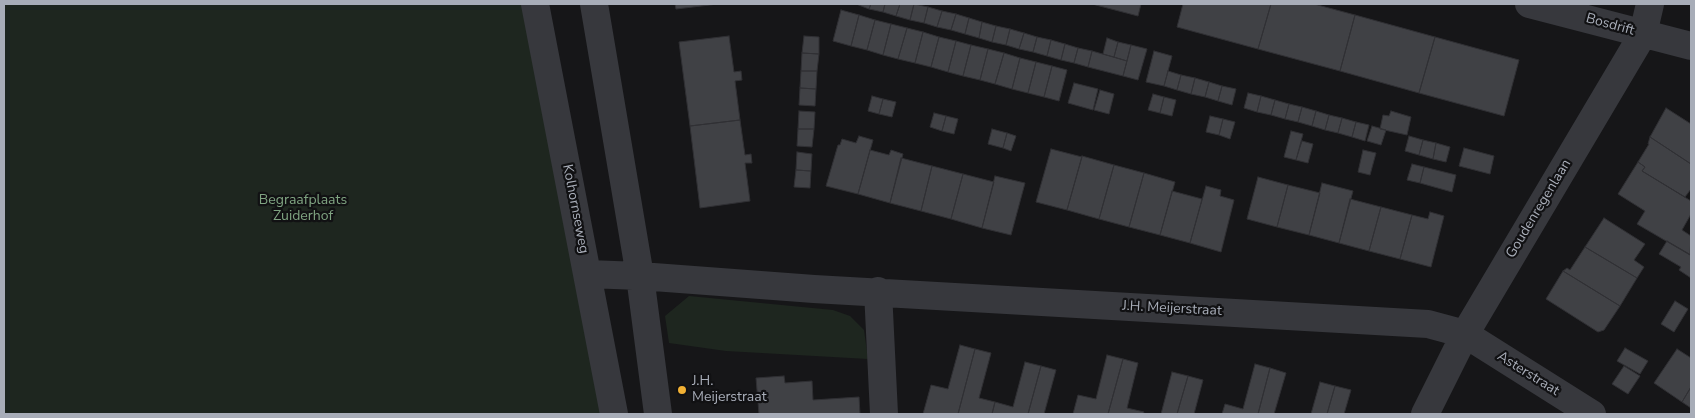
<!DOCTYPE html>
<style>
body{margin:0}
#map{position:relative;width:1695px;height:418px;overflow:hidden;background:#161618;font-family:"Nunito Sans",sans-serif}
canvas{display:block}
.frame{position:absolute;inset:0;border:5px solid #a8adb8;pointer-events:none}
</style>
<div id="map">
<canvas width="1695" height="418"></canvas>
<div class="frame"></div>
</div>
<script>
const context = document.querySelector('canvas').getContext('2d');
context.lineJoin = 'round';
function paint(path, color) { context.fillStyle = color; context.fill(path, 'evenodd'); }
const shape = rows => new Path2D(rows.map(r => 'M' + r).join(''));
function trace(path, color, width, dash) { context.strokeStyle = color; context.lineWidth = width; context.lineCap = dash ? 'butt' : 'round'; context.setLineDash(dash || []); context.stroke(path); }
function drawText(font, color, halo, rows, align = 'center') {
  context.font = font + ' "Nunito Sans",sans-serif'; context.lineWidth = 4.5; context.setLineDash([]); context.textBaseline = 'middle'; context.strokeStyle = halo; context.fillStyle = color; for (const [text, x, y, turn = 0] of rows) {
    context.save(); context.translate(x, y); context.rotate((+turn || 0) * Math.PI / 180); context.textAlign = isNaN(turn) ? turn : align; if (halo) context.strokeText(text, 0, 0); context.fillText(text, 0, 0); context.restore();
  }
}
paint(shape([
 [4,4,522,4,602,414,4,414],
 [689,296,833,310,850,316,864,330,868,359,726,351,669,343,665,316]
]), '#1e261f');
const building = shape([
 [675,4,718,4,676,9,675,4],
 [856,4,871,4,869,9,856,4],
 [871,4,885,4,883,12,869,9,871,4],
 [885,4,900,4,896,16,883,12,885,4],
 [900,4,914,4,910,20,896,16,900,4],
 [914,4,928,7,924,23,910,20,914,4],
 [1092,4,1141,4,1138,16,1092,4],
 [1183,4,1271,4,1258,49,1177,27,1183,4],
 [1271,4,1314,4,1355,15,1340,71,1258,49,1271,4],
 [928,7,942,11,937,27,924,23,928,7],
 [841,10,859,15,851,46,833,41,841,10],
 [942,11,956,14,951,30,937,27,942,11],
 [956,14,969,18,965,34,951,30,956,14],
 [859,15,875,20,867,50,851,46,859,15],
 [1355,15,1435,37,1419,93,1340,71,1355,15],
 [969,18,982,22,979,38,965,34,969,18],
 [875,20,891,24,883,55,867,50,875,20],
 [982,22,996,26,992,42,979,38,982,22],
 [891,24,907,28,898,59,883,55,891,24],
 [996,26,1010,29,1006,45,992,42,996,26],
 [907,28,923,32,915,63,898,59,907,28],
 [1010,29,1024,33,1019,49,1006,45,1010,29],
 [923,32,939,37,931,67,915,63,923,32],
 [1024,33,1037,37,1033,52,1019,49,1024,33],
 [729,36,734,72,741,71,742,80,735,81,740,120,690,126,679,42,729,36],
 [804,36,819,37,819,54,802,53,804,36],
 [939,37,956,41,948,72,931,67,939,37],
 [1037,37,1051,40,1047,56,1033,52,1037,37],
 [1435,37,1519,60,1504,116,1419,93,1435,37],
 [1107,38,1118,42,1114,57,1103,54,1107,38],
 [1051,40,1065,44,1061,60,1047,56,1051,40],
 [956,41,971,45,963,76,948,72,956,41],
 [1118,42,1131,45,1127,61,1114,57,1118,42],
 [1065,44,1078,48,1074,63,1061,60,1065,44],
 [971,45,988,49,980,80,963,76,971,45],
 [1131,45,1147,49,1138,80,1123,76,1131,45],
 [1078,48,1092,51,1088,67,1074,63,1078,48],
 [988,49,1004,53,995,84,980,80,988,49],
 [1092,51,1127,61,1123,76,1088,67,1092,51],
 [1154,51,1172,56,1164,86,1146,82,1154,51],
 [802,53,819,54,817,71,801,71,802,53],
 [1004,53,1020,58,1012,89,995,84,1004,53],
 [1020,58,1036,62,1028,93,1012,89,1020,58],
 [1036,62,1052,66,1044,97,1028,93,1036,62],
 [1052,66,1067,70,1059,101,1044,97,1052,66],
 [801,71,817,71,816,89,800,88,801,71],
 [1168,71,1181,75,1177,90,1164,86,1168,71],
 [1181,75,1195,78,1191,94,1177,90,1181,75],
 [1195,78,1209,82,1205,97,1191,94,1195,78],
 [1209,82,1222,86,1218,101,1205,97,1209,82],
 [1074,83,1098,89,1093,110,1068,103,1074,83],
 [1222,86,1236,89,1232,105,1218,101,1222,86],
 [800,88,816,89,815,106,799,105,800,88],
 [1100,90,1114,94,1109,114,1094,110,1100,90],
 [1248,93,1261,96,1257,112,1244,108,1248,93],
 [1153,94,1164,97,1160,113,1148,110,1153,94],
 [872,96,883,99,879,114,868,111,872,96],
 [1261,96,1275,100,1271,115,1257,112,1261,96],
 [1164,97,1176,100,1172,116,1160,113,1164,97],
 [883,99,896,102,892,117,879,114,883,99],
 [1275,100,1289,104,1285,119,1271,115,1275,100],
 [1289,104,1302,107,1298,122,1285,119,1289,104],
 [1302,107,1316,111,1312,126,1298,122,1302,107],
 [1666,108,1691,124,1691,164,1650,137,1666,108],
 [799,111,815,112,814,129,798,129,799,111],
 [1316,111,1329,115,1325,130,1312,126,1316,111],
 [1391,111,1411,117,1407,135,1380,129,1383,115,1389,116,1391,111],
 [934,113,946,116,942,131,930,127,934,113],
 [1329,115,1342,118,1338,133,1325,130,1329,115],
 [946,116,958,119,954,134,942,131,946,116],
 [1210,116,1223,119,1219,135,1206,132,1210,116],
 [1342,118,1356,122,1352,137,1338,133,1342,118],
 [1223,119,1235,122,1230,139,1219,135,1223,119],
 [740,120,745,155,751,154,752,163,745,163,750,201,700,208,690,126,740,120],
 [1356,122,1369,125,1365,141,1352,137,1356,122],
 [1372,126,1386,130,1381,145,1367,141,1372,126],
 [798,129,814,129,812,147,797,146,798,129],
 [992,129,1007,133,1003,148,988,144,992,129],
 [1291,131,1303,134,1296,160,1284,157,1291,131],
 [1007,133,1016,136,1011,151,1003,148,1007,133],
 [859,136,873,140,858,194,826,186,838,145,840,145,842,139,856,143,859,136],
 [1409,136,1423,140,1419,155,1405,151,1409,136],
 [1650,137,1691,164,1691,189,1685,197,1642,171,1645,167,1638,162,1649,144,1648,144,1650,137],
 [1423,140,1436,143,1433,159,1419,155,1423,140],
 [1302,141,1313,144,1308,163,1296,160,1302,141],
 [1436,143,1450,147,1446,162,1433,159,1436,143],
 [1464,148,1494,156,1490,174,1459,166,1464,148],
 [1051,149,1082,157,1067,210,1036,202,1051,149],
 [870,150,889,155,891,150,903,154,890,203,858,194,870,150],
 [1363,150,1376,153,1370,175,1358,172,1363,150],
 [797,152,812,154,811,171,796,170,797,152],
 [1082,156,1114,165,1099,219,1067,210,1082,156],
 [901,158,932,166,921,211,890,203,901,158],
 [1638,162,1645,167,1642,171,1691,201,1691,214,1682,230,1691,236,1690,255,1637,224,1645,211,1618,194,1638,162],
 [1412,164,1424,167,1420,183,1407,180,1412,164],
 [1114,165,1144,173,1129,227,1099,219,1114,165],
 [932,166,963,174,951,219,921,211,932,166],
 [1424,167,1456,175,1452,192,1420,183,1424,167],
 [796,170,811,171,810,188,794,187,796,170],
 [1144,173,1175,182,1160,235,1129,227,1144,173],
 [963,174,994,182,982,228,951,219,963,174],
 [995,176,1025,183,1011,235,982,228,995,176],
 [1258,177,1288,185,1277,227,1247,219,1258,177],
 [1322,183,1353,191,1339,243,1309,235,1322,183],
 [1288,185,1320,193,1309,235,1277,227,1288,185],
 [1206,186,1221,190,1220,196,1234,200,1221,252,1190,243,1206,186],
 [1172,191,1202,199,1190,243,1160,235,1172,191],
 [1350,199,1381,207,1369,251,1339,243,1350,199],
 [1381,207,1412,215,1400,259,1369,251,1381,207],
 [1430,212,1444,216,1431,267,1400,259,1412,215,1428,219,1430,212],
 [1604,218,1645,244,1634,260,1644,267,1637,278,1585,247,1604,218],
 [1667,241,1691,255,1691,278,1679,270,1681,267,1659,254,1667,241],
 [1585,247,1637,278,1620,306,1563,271,1567,268,1570,270,1585,247],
 [1563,271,1620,306,1604,330,1598,332,1546,299,1563,271],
 [1675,301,1688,309,1674,332,1661,324,1675,301],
 [960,345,975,349,958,414,923,414,931,385,948,389,960,345],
 [1625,348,1648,361,1640,374,1617,361,1625,348],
 [975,349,991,353,979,398,995,402,992,414,958,414,975,349],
 [1677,349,1691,358,1691,387,1682,402,1654,383,1677,349],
 [1107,355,1123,359,1108,414,1073,414,1078,395,1096,399,1107,355],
 [1123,359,1138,363,1127,408,1144,412,1143,414,1108,414,1123,359],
 [1025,362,1041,366,1028,414,992,414,995,402,1013,407,1025,362],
 [1255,364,1270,368,1258,414,1222,414,1225,404,1243,409,1255,364],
 [1041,366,1056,370,1044,414,1028,414,1041,366],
 [1624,366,1640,376,1628,394,1612,384,1624,366],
 [1270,368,1286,373,1274,414,1258,414,1270,368],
 [1172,372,1188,376,1177,414,1161,414,1172,372],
 [784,376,785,383,812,381,813,400,859,397,860,414,759,414,756,378,784,376],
 [1188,376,1203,380,1194,414,1177,414,1188,376],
 [1320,382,1335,386,1327,414,1311,414,1320,382],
 [1335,386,1351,390,1344,414,1327,414,1335,386],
 [1691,387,1691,408,1682,402,1691,387]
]);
paint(building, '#404145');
trace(building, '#303034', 1);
trace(shape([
 [535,4,614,414],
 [594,4,640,276,658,414],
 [1529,4,1691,46],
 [588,274,640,276,814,289,1428,324,1465,334,1592,414],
 [878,291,884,414],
 [1425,414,1465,334,1643,34,1650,4]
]), '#37383d', 28);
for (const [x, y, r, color] of [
 [682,390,5,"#f2b134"]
]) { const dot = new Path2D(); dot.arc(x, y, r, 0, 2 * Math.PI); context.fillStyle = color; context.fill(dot); trace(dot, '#111113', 2); }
drawText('14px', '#a8adb8', '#111113', [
 ["Bosdrift",1610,25,15],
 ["Kolhornseweg",575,209,79],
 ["Goudenregenlaan",1539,209,-59],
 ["J.H. Meijerstraat",1172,309,3],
 ["Asterstraat",1528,374,32]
]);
drawText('14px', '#7fa381', '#111113', [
 ["Begraafplaats",303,201],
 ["Zuiderhof",303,217]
]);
drawText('14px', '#a8adb8', '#111113', [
 ["J.H.",692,382],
 ["Meijerstraat",692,398]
], 'left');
</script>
